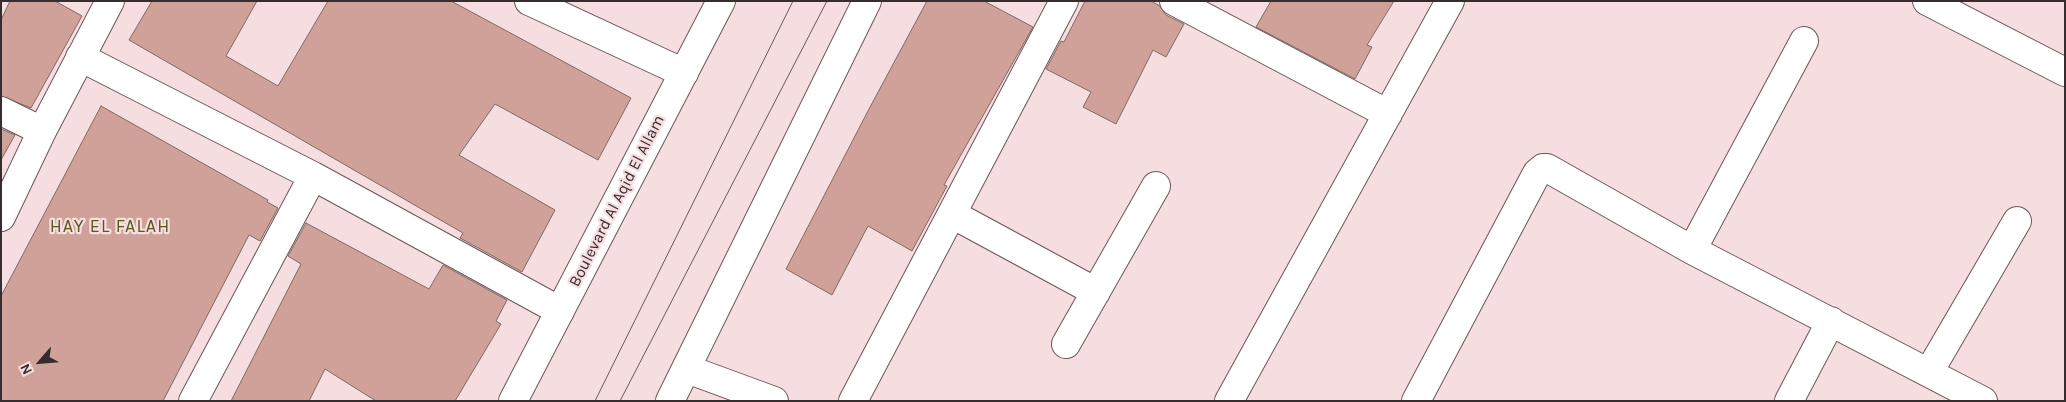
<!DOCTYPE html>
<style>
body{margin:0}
#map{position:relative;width:2066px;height:402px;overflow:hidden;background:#f6dddf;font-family:Karla,sans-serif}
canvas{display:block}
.frame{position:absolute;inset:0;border:2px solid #362d2e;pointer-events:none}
.north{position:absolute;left:15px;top:337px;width:50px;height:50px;-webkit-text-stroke:4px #f6dddf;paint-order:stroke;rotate:243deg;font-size:14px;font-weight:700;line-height:20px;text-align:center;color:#362d2e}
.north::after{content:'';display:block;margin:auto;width:18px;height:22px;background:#362d2e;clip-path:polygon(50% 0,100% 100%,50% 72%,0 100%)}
</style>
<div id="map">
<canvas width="2066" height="402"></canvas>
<div class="frame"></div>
<div class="north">N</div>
</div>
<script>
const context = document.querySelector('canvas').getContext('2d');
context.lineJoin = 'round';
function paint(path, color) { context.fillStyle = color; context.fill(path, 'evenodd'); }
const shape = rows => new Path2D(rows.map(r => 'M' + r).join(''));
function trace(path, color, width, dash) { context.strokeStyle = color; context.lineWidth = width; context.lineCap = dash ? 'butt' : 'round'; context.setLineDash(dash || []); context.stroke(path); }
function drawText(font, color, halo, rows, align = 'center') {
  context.font = font + ' Karla,sans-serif'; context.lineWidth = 4.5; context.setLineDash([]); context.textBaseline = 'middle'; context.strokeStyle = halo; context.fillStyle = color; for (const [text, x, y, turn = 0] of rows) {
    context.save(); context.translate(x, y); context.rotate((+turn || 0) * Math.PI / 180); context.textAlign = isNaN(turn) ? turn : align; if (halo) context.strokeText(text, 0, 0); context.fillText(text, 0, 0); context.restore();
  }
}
const building = shape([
 [10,1,55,1,82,16,31,108,1,96,1,20,10,1],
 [152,1,257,1,226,56,278,86,328,1,451,1,631,98,598,160,495,104,459,155,555,210,522,272,460,238,463,233,129,40,152,1],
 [927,1,984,1,1033,27,944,185,947,186,912,251,868,226,832,295,786,269,869,109,927,1],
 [1085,1,1151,1,1160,6,1166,15,1184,24,1166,57,1153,50,1116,124,1083,107,1091,92,1046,69,1061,41,1064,42,1085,1],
 [1271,1,1394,1,1367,45,1372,47,1355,79,1256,27,1271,1],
 [101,106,268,200,267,202,278,208,260,241,249,235,163,401,1,401,1,296,101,106],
 [1,129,15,135,1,160,1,129],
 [306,223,429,289,443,265,507,300,496,321,501,324,455,401,376,401,325,369,309,401,231,401,301,264,288,256,306,223]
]);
paint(building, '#cfa198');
trace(building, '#7e6a65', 1);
const minor = shape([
 [529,1,684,73],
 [1174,1,1388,114],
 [1927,1,2065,72],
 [80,57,313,176,560,311],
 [1,111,42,131],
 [952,214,1096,292],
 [1,217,42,131,110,1],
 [1692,250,1804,41],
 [1066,344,1156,186],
 [687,369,774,401],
 [1929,372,2017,221],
 [193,401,313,176],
 [853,401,1064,1],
 [1229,401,1450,1],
 [1416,401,1537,173,1543,168,1547,168,1692,250,1983,401],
 [1789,401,1831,321]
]);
const secondary = shape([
 [513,401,721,1],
 [670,401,867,1]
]);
trace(minor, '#6b5658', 30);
trace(secondary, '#6b5658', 30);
trace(minor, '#fff', 28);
trace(secondary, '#fff', 28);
trace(shape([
 [595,401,793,1],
 [620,401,827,1]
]), '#675a5b', 1);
drawText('16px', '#362d2e', '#f6dddf', [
 ["Boulevard Al Aqid El Allam",617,201,-63]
]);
context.letterSpacing = '1px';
drawText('18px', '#58571c', '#f6dddf', [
 ["HAY EL FALAH",110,227]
]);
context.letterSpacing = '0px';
</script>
